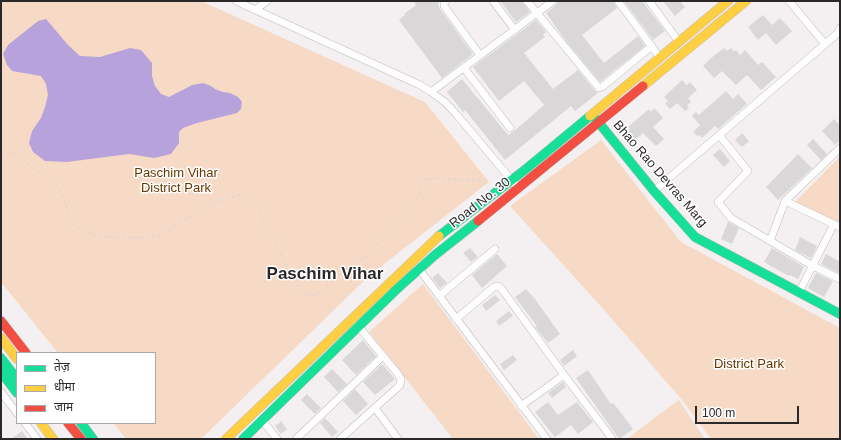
<!DOCTYPE html>
<meta charset="utf-8">
<style>
body{margin:0}
#map{position:relative;width:841px;height:440px;overflow:hidden;background:#f4f0f1;font-family:Arial,"Noto Sans Devanagari",sans-serif}
canvas{display:block}
.frame{position:absolute;inset:0;border:2px solid #2b2829;pointer-events:none}
.legend{position:absolute;left:16px;top:352px;width:140px;height:72px;box-sizing:border-box;background:#fff;border:1px solid #aaa9a9;margin:0;padding:5px 7px;list-style:none;font-size:12px;color:#2b2829}
.legend li{display:flex;align-items:center;gap:8px;height:20px}
.legend b{width:20px;border:1px solid #aaa9a9}
.scale{position:absolute;left:695px;top:406px;width:104px;height:18px;box-sizing:border-box;border:2px solid #2b2829;border-top:0;padding-left:5px;font-size:12px;line-height:14px;white-space:nowrap;color:#2b2829;-webkit-text-stroke:3px #fff;paint-order:stroke}
</style>
<div id="map">
<canvas width="841" height="440"></canvas>
<div class="frame"></div>
<ul class="legend">
<li><b style="height:5px;background:#16e098"></b>तेज़</li>
<li><b style="height:5px;background:#ffcf43"></b>धीमा</li>
<li><b style="height:5px;background:#f24e42"></b>जाम</li>
</ul>
<div class="scale">100 m</div>
</div>
<script>
const context = document.querySelector('canvas').getContext('2d');
context.lineJoin = 'round';
function paint(path, color) { context.fillStyle = color; context.fill(path, 'evenodd'); }
const shape = rows => new Path2D(rows.map(r => 'M' + r).join(''));
function trace(path, color, width, dash) { context.strokeStyle = color; context.lineWidth = width; context.lineCap = dash ? 'butt' : 'round'; context.setLineDash(dash || []); context.stroke(path); }
function drawText(font, color, halo, rows, align = 'center') {
  context.font = font + ' Arial,sans-serif'; context.lineWidth = 3; context.setLineDash([]); context.textBaseline = 'middle'; context.strokeStyle = halo; context.fillStyle = color; for (const [text, x, y, turn = 0] of rows) {
    context.save(); context.translate(x, y); context.rotate((+turn || 0) * Math.PI / 180); context.textAlign = isNaN(turn) ? turn : align; if (halo) context.strokeText(text, 0, 0); context.fillText(text, 0, 0); context.restore();
  }
}
paint(shape([
 [1,1,201,1,425,102,489,182,370,275,201,439,126,439,113,423,155,423,155,353,58,353,1,282],
 [601,140,681,242,840,328,840,439,711,439,682,400,605,311,510,206],
 [840,156,840,224,795,202],
 [423,284,539,439,453,439,369,332],
 [679,400,705,439,627,439,653,419]
]), '#f7dac5');
paint(shape([
 [46,19,68,45,80,56,100,57,130,48,141,50,152,63,152,76,155,86,161,94,169,97,192,85,203,83,211,86,215,89,223,92,230,93,238,97,242,102,241,109,237,113,197,123,183,128,179,132,179,143,171,154,154,158,129,154,67,162,45,161,33,152,29,143,32,131,41,118,45,107,48,95,46,84,41,76,12,71,7,65,3,54,8,45,38,21]
]), '#b8a2dc');
paint(shape([
 [413,1,439,1,438,5,440,9,473,54,442,78,399,20,405,15,404,14,416,5],
 [500,1,522,1,530,12,516,22],
 [558,1,613,1,617,8,582,35,604,63,638,36,645,46,600,82,566,41,546,13,556,5],
 [624,1,642,1,665,31,653,40],
 [663,1,680,1,685,7,675,16],
 [763,15,772,25,780,18,792,31,776,45,766,33,758,40,748,27],
 [536,20,546,32,543,35,545,37,524,53,553,89,578,70,595,91,598,93,575,111,571,106,505,160,465,110,463,112,447,92,462,79,508,135,513,132,544,105,524,81,499,101,473,67],
 [724,48,727,51,731,48,734,51,736,50,740,55,745,50,758,65,762,62,776,77,761,90,747,75,736,85,722,71,714,78,703,66,711,58],
 [682,80,687,85,690,82,697,90,688,98,691,102,687,105,689,108,685,111,677,103,670,109,665,103,668,101,664,97],
 [726,91,733,99,738,94,747,104,718,129,715,126,702,138,699,135,697,136,693,132,700,125,692,116,696,112,699,115],
 [654,108,663,118,653,127,664,139,656,146,643,133,634,141,626,133,630,129,628,127,649,109,651,112],
 [834,119,840,125,840,140,835,145,822,131],
 [742,133,749,141,742,147,735,140],
 [813,139,827,154,821,160,807,145],
 [720,149,730,161,724,167,713,155],
 [798,154,812,168,778,200,766,187],
 [728,222,739,228,732,244,721,239],
 [800,237,817,246,811,258,795,250],
 [470,248,478,257,471,262,463,253],
 [772,248,804,267,798,279,790,275,789,276,764,262],
 [497,254,507,266,482,288,472,275],
 [826,254,840,262,840,269,838,273,821,264],
 [438,273,447,283,440,288,432,278],
 [816,273,833,281,824,297,808,288],
 [526,289,535,299,560,334,548,343,535,327,537,326,515,297],
 [495,295,500,300,486,311,482,305],
 [509,311,513,316,499,326,496,321],
 [363,340,376,356,356,375,342,360],
 [573,350,577,356,564,366,560,360],
 [513,355,517,360,504,370,500,364],
 [382,364,395,379,375,395,363,382],
 [332,369,347,384,338,392,324,377],
 [588,370,611,404,613,403,618,409,633,429,619,439,576,378],
 [563,382,566,387,552,398,548,393],
 [355,389,368,404,356,415,343,401],
 [307,394,321,408,315,414,301,400],
 [548,402,558,415,577,402,593,422,578,434,571,425,555,437,535,412],
 [325,418,338,432,332,437,320,423],
 [281,421,287,429,281,434,275,426],
 [22,431,28,439,11,439]
]), '#d9d7d8');
const street = shape([
 [236,1,420,85,431,92,446,103,457,115,519,189],
 [446,1,444,2,444,6,480,55],
 [493,1,515,30],
 [527,1,599,88,602,87,652,46],
 [618,1,660,58],
 [649,1,679,42],
 [789,1,825,44],
 [255,10,267,1],
 [464,68,510,128],
 [431,92,553,1],
 [719,135,748,171,718,202,731,218,813,266,840,279],
 [654,191,838,33,840,28],
 [785,201,840,227],
 [770,241,785,201,840,148],
 [419,269,547,439],
 [799,292,834,224],
 [439,296,495,249],
 [456,319,494,287,498,286,501,288,564,375,611,437,612,439],
 [1,392,17,413],
 [521,406,564,375],
 [375,408,398,439],
 [262,420,277,439],
 [25,423,37,439],
 [296,439,383,356],
 [340,439,397,388,400,385,401,379,398,374,358,326]
]);
const fast = shape([
 [595,118,654,191,695,237,840,314],
 [439,236,526,169,590,116],
 [1,358,17,379],
 [1,372,17,393],
 [81,423,93,439],
 [243,439,398,288,435,255,478,221]
]);
const slow = shape([
 [643,86,746,1],
 [590,116,728,1],
 [1,338,17,359],
 [41,423,53,439],
 [226,439,439,236]
]);
const jam = shape([
 [478,221,643,86],
 [1,321,26,353],
 [68,423,81,439]
]);
trace(street, '#bebbbb', 8);
trace(fast, '#bebbbb', 10);
trace(slow, '#bebbbb', 10);
trace(jam, '#bebbbb', 10);
trace(shape([
 [1,156,15,153,26,163,40,174,52,180,62,194,69,216,75,226,90,234,102,237,139,238,158,235,170,229,177,224,198,212,206,205,241,194,252,198,259,208,262,219,287,266,294,274,304,294,309,295,315,295,358,261,368,256,380,240,415,205,420,193,420,183,424,181,426,179,439,178,470,180,482,181,488,188]
]), '#d7d6d7', 1, [3, 3]);
trace(street, '#fdfdfd', 7);
trace(fast, '#16e098', 9);
trace(slow, '#ffcf43', 9);
trace(jam, '#f24e42', 9);
drawText('13px', '#683801', '#fff', [
 ["Paschim Vihar",176,173],
 ["District Park",176,188],
 ["District Park",749,364]
]);
drawText('13px', '#2b2829', '#fff', [
 ["Bhao Rao Devras Marg",660,174,49],
 ["Road No. 30",480,203,-38]
]);
drawText('bold 17px', '#2b2829', '#fff', [
 ["Paschim Vihar",325,274]
]);
</script>
